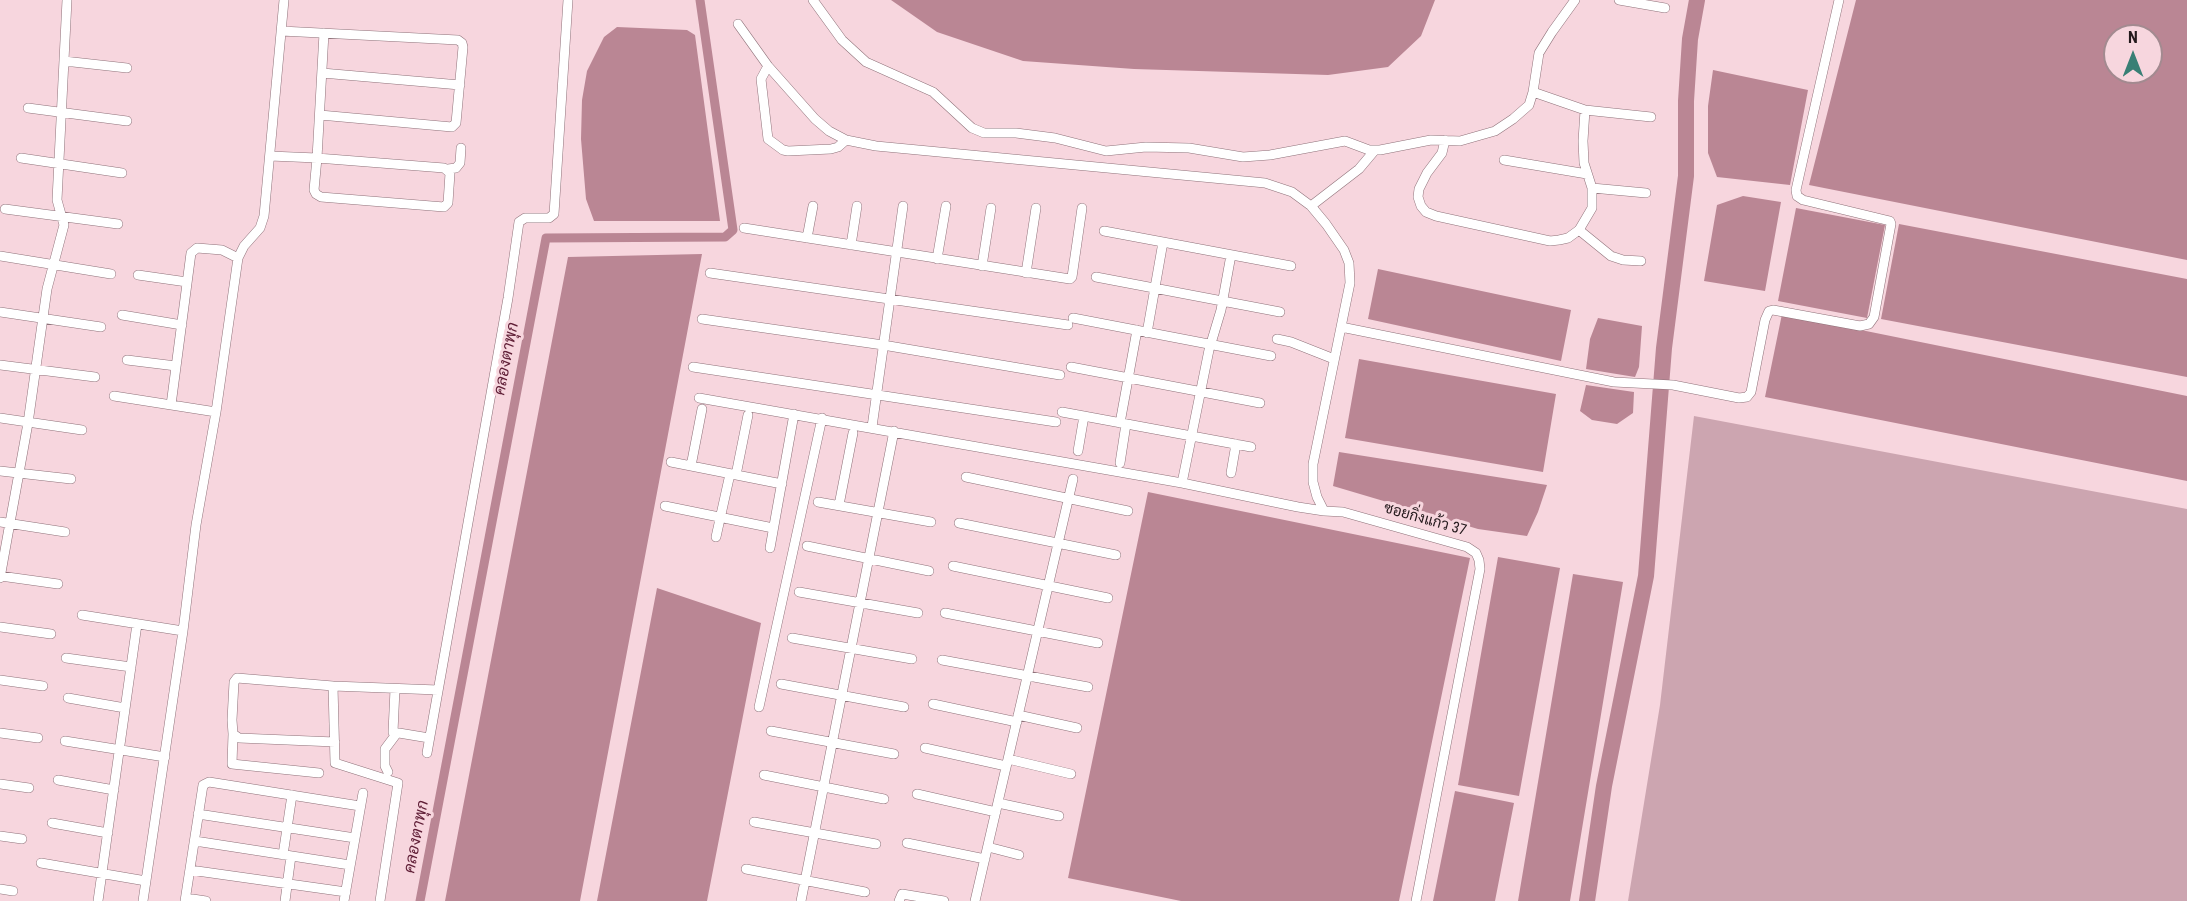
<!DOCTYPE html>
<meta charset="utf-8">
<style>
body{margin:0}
#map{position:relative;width:2187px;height:901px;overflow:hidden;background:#f7d6de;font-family:"Roboto Condensed",sans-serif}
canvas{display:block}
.north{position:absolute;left:2103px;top:24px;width:60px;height:60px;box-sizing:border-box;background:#f7d6de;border:2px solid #a38a90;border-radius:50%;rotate:0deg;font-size:16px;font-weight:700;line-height:24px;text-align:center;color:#24191c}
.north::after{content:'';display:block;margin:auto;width:21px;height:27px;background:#397f75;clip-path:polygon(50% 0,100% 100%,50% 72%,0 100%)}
</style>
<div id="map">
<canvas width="2187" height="901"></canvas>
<div class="north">N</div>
</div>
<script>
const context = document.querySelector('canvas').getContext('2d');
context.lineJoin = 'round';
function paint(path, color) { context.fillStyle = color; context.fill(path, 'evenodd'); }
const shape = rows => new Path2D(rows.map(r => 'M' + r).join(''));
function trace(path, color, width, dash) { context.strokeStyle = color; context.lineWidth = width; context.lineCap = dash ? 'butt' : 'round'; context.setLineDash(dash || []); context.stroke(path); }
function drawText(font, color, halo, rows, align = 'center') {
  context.font = font + ' "Roboto Condensed",Sarabun,sans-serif'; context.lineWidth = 6; context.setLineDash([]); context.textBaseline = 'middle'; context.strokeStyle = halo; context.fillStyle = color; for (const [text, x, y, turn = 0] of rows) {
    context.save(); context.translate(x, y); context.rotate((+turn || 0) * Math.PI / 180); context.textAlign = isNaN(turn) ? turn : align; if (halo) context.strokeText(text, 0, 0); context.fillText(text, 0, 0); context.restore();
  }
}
paint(shape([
 [1694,416,2187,509,2187,901,1628,901,1660,705]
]), '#cca5b0');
paint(shape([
 [891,0,1435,0,1421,36,1388,67,1328,75,1134,69,1023,61,937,32],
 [1856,0,2187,0,2187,260,1809,185],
 [2115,36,2151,36,2151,72,2115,72],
 [617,27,687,30,695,35,720,221,594,221,586,199,581,139,582,100,587,71,604,37],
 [1713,70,1808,90,1790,185,1717,177,1708,153,1708,106],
 [1743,196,1781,202,1765,291,1704,281,1717,205],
 [1796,208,1885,225,1867,318,1778,301],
 [1899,224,2187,279,2187,377,1881,319],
 [702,254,580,901,445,901,568,257],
 [1378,269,1571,310,1561,361,1368,319],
 [1782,314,2187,396,2187,481,1765,397],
 [1598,318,1642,326,1639,367,1635,377,1586,369,1590,339],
 [1359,359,1556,394,1543,472,1345,438],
 [1586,385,1634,392,1633,413,1617,424,1592,420,1580,411],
 [1339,452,1547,485,1538,512,1527,536,1478,529,1333,486],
 [1148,492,1470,558,1399,901,1181,901,1068,878],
 [1498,557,1560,568,1519,796,1458,785],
 [1573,574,1623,582,1570,901,1518,901],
 [657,588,761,623,707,901,597,901],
 [1455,791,1514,803,1495,901,1433,901]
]), '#ba8694');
trace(shape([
 [420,901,546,238,725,237,733,230,700,0]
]), '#ba8694', 9);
trace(shape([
 [1587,901,1604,786,1646,576,1664,348,1686,176,1686,101,1690,39,1697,0]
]), '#ba8694', 16);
const minor = shape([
 [813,0,842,40,866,62,933,92,972,128,984,133,1016,133,1055,138,1106,151,1146,147,1189,148,1243,157,1270,155,1345,141,1369,150,1380,150,1431,140,1460,141,1495,131,1513,119,1529,105,1533,92,1539,53,1552,32,1575,0],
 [1619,0,1665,8],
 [738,24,768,66,815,119,829,131,846,140,876,146,1265,183,1292,192,1311,206,1326,224,1344,250,1349,263,1350,283,1313,464,1313,482,1317,497,1324,511,1343,512,1467,547,1476,553,1479,560,1480,569,1416,901],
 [281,31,458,40,462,43,463,47,456,123,452,127,320,115],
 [64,61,127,68],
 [768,66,761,79,768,139,783,150,788,151,831,149,838,147,846,140],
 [322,73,460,85],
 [1533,92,1585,110,1651,117],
 [28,108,127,121],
 [1445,140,1442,153,1427,173,1419,189,1418,197,1421,206,1426,212,1436,216,1550,241,1559,240,1568,238,1579,230,1592,208,1592,188,1584,163,1583,141,1585,110],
 [270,156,317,158,444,168,450,173,448,203,444,207,321,197,316,194,314,190,317,158,324,33],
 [21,158,122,173],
 [1504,160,1587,174],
 [448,169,456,168,460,163,461,148],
 [1592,188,1646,193],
 [1311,206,1359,169,1375,150],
 [5,209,118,224],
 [744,228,1070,279,1072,277,1082,208],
 [1579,230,1611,256,1623,260,1641,261],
 [1104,231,1291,266],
 [807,238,813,206],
 [851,245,857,206],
 [0,256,111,274],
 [937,259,946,206],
 [982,266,991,208],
 [710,273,1068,325],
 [1026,273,1036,208],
 [138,275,187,282],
 [1096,277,1280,312],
 [0,312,101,327],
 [122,315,182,325],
 [1073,318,1271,356],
 [702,319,883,345,1060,375],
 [1341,327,1614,382,1673,385,1739,398,1747,397,1751,392,1765,320,1769,311,1773,310,1860,326,1869,324,1874,317,1891,224,1890,221,1803,200,1797,196,1796,190,1839,0],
 [1147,333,1163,242],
 [1277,339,1291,342,1334,359],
 [127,360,176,366],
 [0,365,95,377],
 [693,367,1056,422],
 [1071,367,1260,403],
 [114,396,216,412],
 [699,398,1182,483,1298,507,1324,511],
 [171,405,191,253,197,248,222,250,238,258],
 [1062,412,1251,447],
 [0,418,82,430],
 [1120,423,1137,330],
 [872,427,903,206],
 [1078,451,1084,416],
 [671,462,782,484],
 [1120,463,1126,424],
 [691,466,702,409],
 [0,471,71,479],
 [1231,473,1236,444],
 [736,475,748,415],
 [966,477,1128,511],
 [1182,483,1209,350,1221,310,1231,255],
 [818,502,931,522],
 [839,505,853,433],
 [665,506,773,528],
 [0,522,65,532],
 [959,523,1116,555],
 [716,537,730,474],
 [807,546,929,571],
 [770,548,794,414],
 [953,566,1108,598],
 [0,576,58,584],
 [0,578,28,423,47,289,64,225,57,200,67,0],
 [799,592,918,613],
 [945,613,1098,643],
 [82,615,183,631],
 [0,627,51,634],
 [792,638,912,659],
 [66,658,131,667],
 [942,660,1088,687],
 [0,680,43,686],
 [781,684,904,707],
 [333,686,237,678,234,682,232,720,233,734,239,738,335,742],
 [395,689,393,732,429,738],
 [68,698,125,708],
 [933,704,1017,722],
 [759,707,822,418],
 [1018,715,1077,728],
 [771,731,894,754],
 [0,733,38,738],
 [233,734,232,764,319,773],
 [65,741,165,757],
 [925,748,1006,766],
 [427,753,508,298,519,222,525,218,549,218,554,214,568,0],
 [1008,759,1071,774],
 [388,772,385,766,385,749,397,733],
 [764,775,884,799],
 [58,780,114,790],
 [0,784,29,788],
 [917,794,996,812],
 [998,803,1059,816],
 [198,814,355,838],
 [754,822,876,844],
 [52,823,108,833],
 [0,836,22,839],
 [195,841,350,865],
 [907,843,985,859],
 [988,847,1019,855],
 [283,855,292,795],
 [41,863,146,881],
 [746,869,865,892],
 [190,870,346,892],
 [0,889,13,891],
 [186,898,206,901],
 [98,901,137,624],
 [143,901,183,631,196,525,216,412,238,258,244,246,260,228,264,216,284,0],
 [185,901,203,785,209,782,360,806],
 [285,901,291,856],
 [344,901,363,793],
 [380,901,398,783,335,763,333,686,438,690],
 [801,901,894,431],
 [899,901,902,894,944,901],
 [975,901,1073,479]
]);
trace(minor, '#8f727a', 10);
trace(minor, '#fff', 9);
drawText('15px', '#24191c', '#f7d6de', [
 ["ซอยกิ่งแก้ว 37",1425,520,16]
]);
drawText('italic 16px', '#612038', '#f7d6de', [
 ["คลองตาพุก",507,359,-79],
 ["คลองตาพุก",417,837,-79]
]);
</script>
